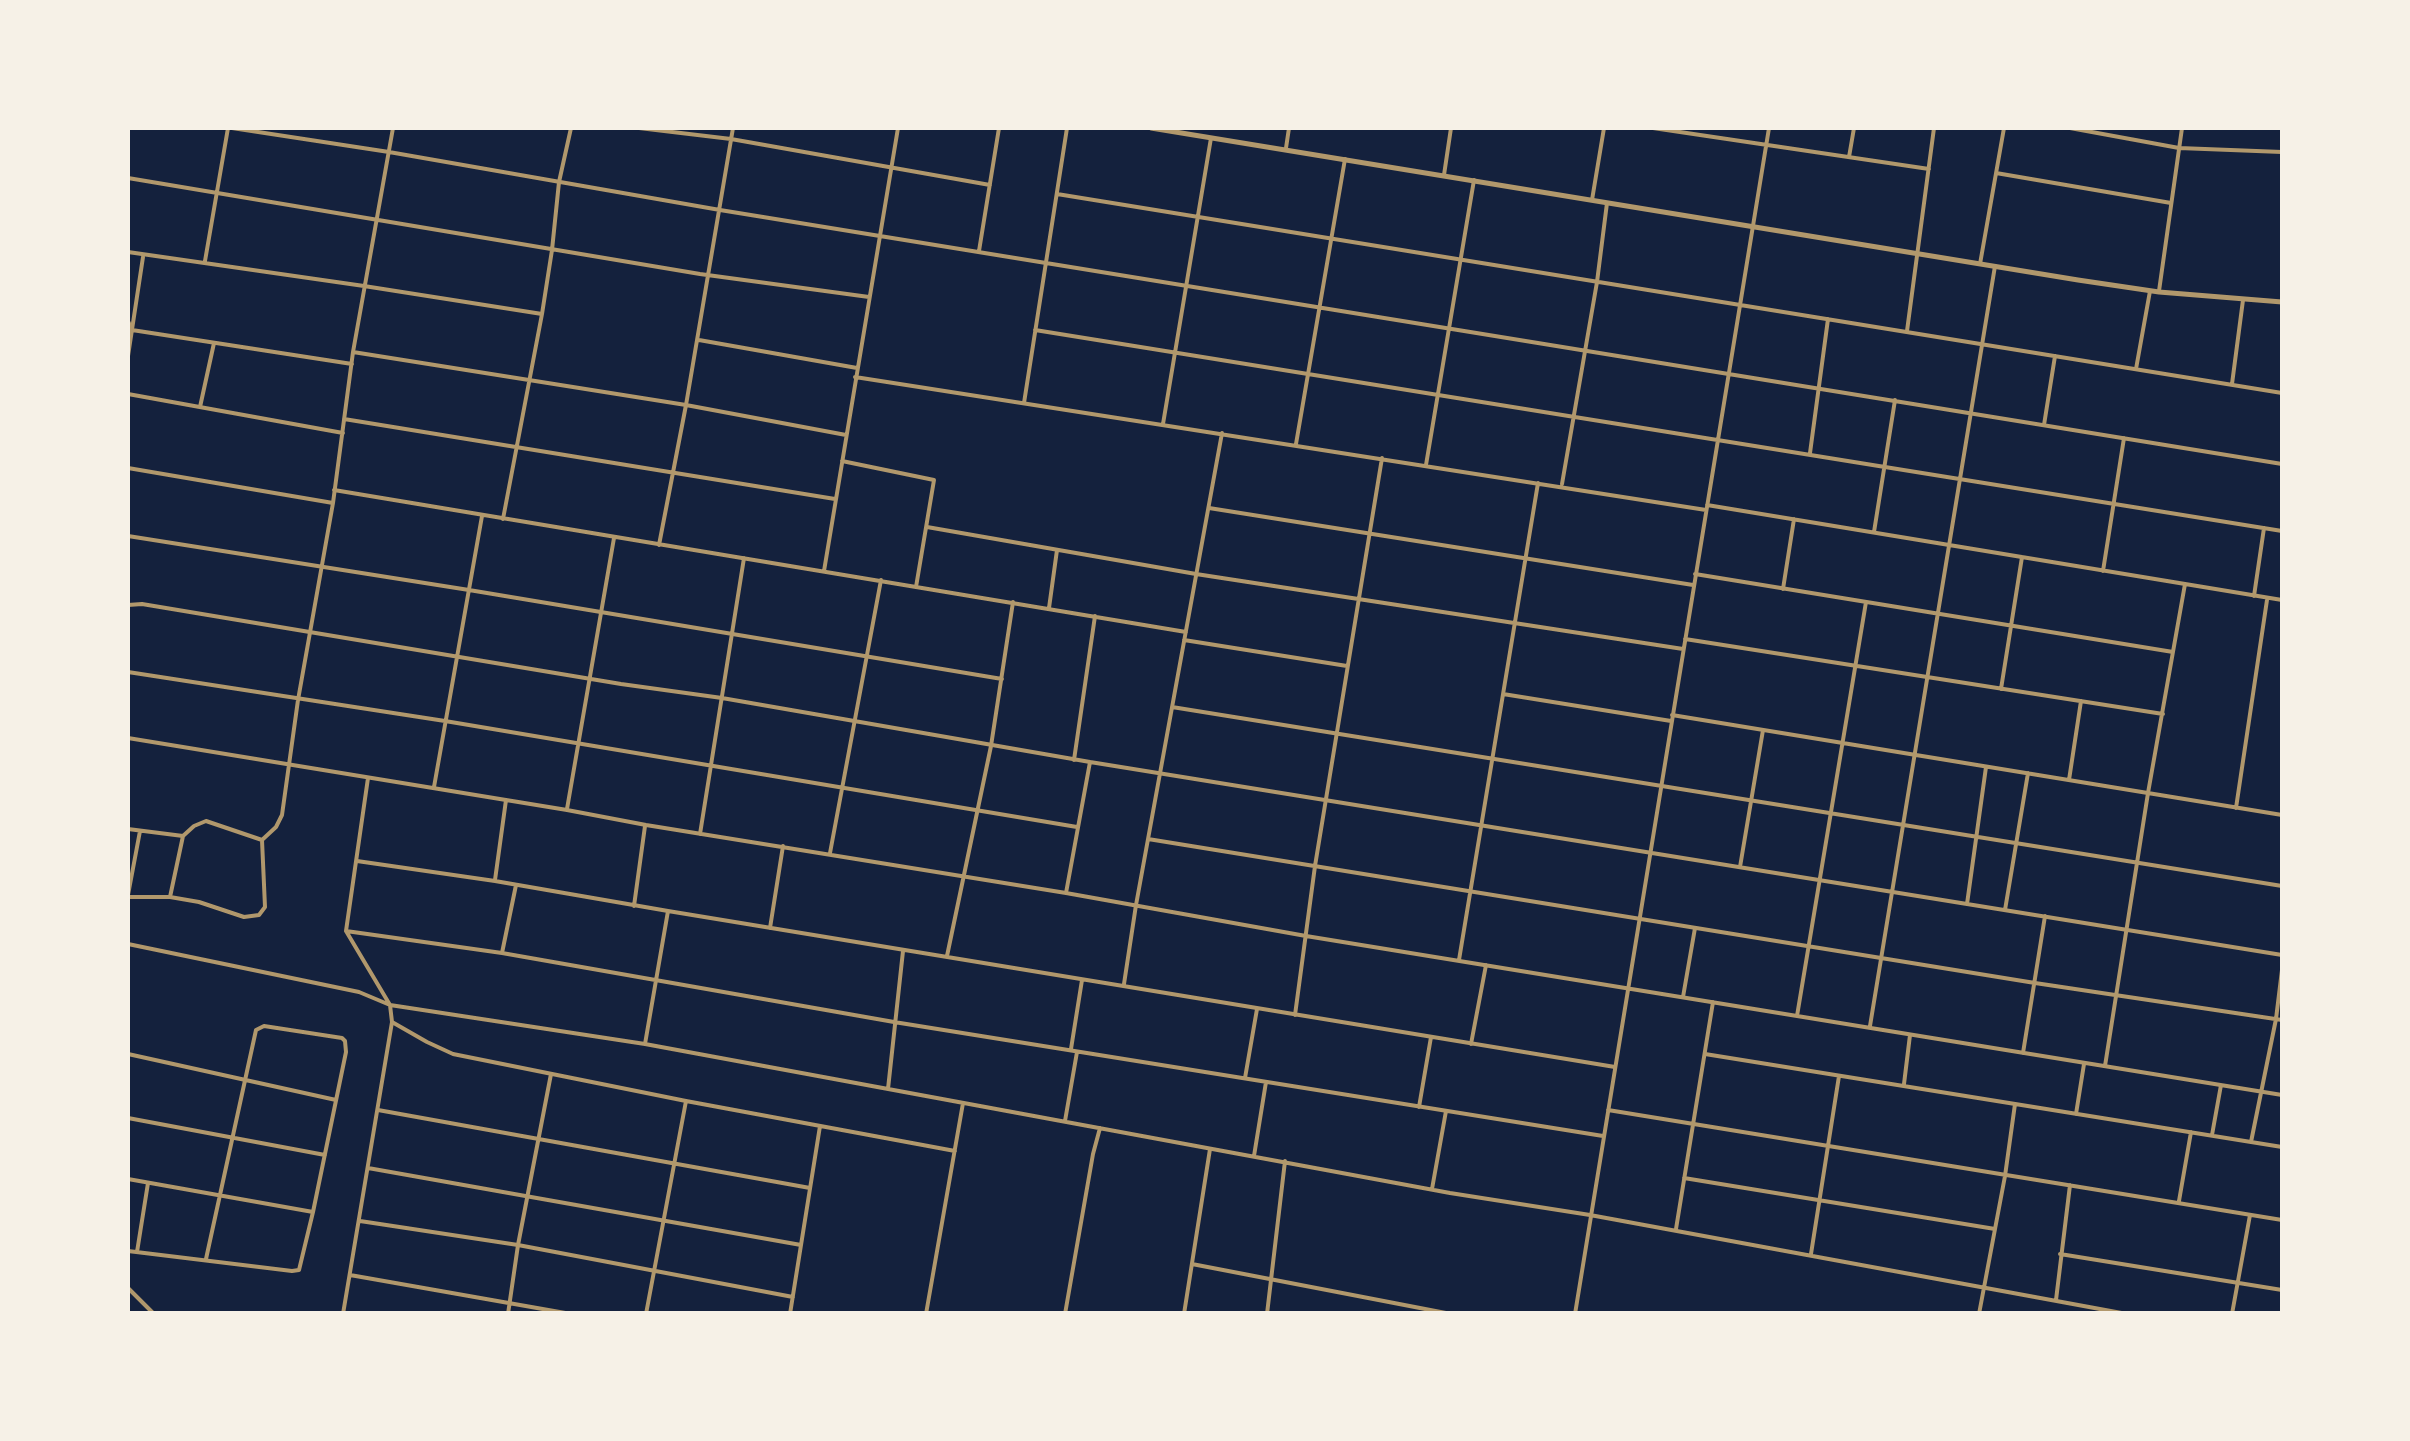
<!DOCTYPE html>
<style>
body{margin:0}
#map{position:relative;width:2410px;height:1441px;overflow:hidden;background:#14213d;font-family:Mulish,sans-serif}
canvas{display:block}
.frame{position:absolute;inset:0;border:130px solid #f6f1e7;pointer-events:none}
</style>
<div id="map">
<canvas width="2410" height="1441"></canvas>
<div class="frame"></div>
</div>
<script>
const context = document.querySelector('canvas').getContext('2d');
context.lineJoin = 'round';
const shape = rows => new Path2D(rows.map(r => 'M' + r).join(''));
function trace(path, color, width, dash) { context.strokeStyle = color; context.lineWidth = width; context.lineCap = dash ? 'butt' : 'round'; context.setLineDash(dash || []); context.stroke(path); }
trace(shape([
 [232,128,389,152,720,210,2282,464],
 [639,128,731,139,990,185],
 [1653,128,1929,169],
 [2070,128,2179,148,2282,152],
 [1286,148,1289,128],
 [1849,157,1854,128],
 [1996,173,2171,203],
 [1444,175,1451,128],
 [128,178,700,274,869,297],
 [1057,194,2282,393],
 [1592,200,1604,128],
 [979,251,999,128],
 [128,252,364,286,542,314],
 [205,261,228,128],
 [1980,264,2004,128],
 [2159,291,2182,128],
 [128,321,132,330],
 [132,330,352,364],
 [1035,330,2282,531],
 [1907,331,1934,128],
 [699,340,857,368],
 [353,352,686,405,846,435],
 [128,356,143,257],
 [2136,369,2150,291],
 [855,377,1706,510],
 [2232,384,2243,300],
 [128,394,343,433],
 [1024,403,1067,128],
 [200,407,214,343],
 [344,419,835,499],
 [1163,424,1211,138],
 [2044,425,2055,356],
 [1296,444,1345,159],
 [1810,453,1828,319],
 [842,461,934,480,916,587],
 [1426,465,1474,180],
 [128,468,333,503],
 [1562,484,1597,282,1607,203],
 [334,490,1186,632],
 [1707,505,2282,600],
 [1209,508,1693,585],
 [503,519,542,314,552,250,559,182,571,128],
 [927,527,1196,574,1683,649],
 [1874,532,1895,400],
 [128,536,469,590,1002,679],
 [659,545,686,405,733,128],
 [824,571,898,128],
 [2103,571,2124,438],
 [1695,574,2173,652],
 [1783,589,1794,519],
 [2254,596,2264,528],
 [128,605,142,604,621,684,722,698,1090,762,2282,955],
 [1049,608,1057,550],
 [1685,639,2163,714],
 [1184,640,1347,666],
 [128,672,445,721,1077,827],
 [2001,689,2022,557],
 [1503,694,1671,721],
 [1172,707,2282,886],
 [1672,715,2282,815],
 [128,738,567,810,646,825,1066,893,1306,936,2282,1095],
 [1074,760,1095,616],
 [2069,780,2081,701],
 [434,787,482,516],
 [2236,808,2267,600],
 [567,809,614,538],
 [128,829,183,836],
 [700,834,744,558],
 [1148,839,2035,983,2282,1020],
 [830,853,881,580],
 [357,861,495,881,668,911,1615,1067],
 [1740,867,1763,730],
 [495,880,506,800],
 [1066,893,1090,762],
 [128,895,140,831],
 [128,897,170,897,199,902,244,917,259,915,265,907,262,840,276,827,282,815,298,700,333,503,353,352,393,128],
 [170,897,183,836,194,826,206,821,262,840],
 [1967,904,1986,767],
 [634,906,645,826],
 [2005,910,2028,773],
 [770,928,783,846],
 [346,931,502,953,894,1022,1603,1136],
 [128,944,359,992,390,1005,645,1044,1450,1193,1590,1215,2127,1314],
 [502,953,516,885],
 [947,956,991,746,1013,602],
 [1459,960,1538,483],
 [1124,984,1136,905,1222,433],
 [1683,997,1695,928],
 [1295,1015,1315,866,1382,458],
 [1797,1016,1866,602],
 [392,1022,427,1042,453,1054,686,1101,955,1151],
 [1870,1026,1995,266],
 [645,1044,668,911],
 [1471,1044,1486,965],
 [1071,1049,1082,980],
 [2023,1053,2045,916],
 [128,1054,336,1100],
 [1705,1054,2282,1147],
 [2105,1066,2148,793,2185,584],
 [1245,1078,1257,1009],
 [1904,1084,1910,1035],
 [888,1089,903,951],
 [1419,1107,1431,1037],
 [378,1110,810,1188],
 [1608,1110,2282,1220],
 [2076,1114,2084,1064],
 [128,1118,325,1155],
 [1065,1121,1077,1052],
 [2212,1135,2221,1085],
 [2251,1142,2276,1019,2282,970],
 [1254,1156,1266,1082],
 [368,1168,801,1245],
 [1684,1178,1995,1229],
 [128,1179,313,1212],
 [1432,1189,1446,1111],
 [2179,1201,2191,1132],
 [360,1221,518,1245,793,1297],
 [1676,1229,1713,1002],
 [128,1251,292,1271,299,1270,313,1212,346,1052,345,1041,342,1038,264,1026,256,1030,206,1259],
 [137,1252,148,1183],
 [1811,1254,1839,1076],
 [2060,1254,2282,1290],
 [1192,1264,1451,1314],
 [350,1275,571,1314],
 [128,1288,154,1314],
 [2056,1300,2070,1185],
 [343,1314,392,1022,390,1005,346,931,368,778],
 [508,1314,518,1245,551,1074],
 [646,1314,686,1101],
 [790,1314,820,1126],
 [926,1314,963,1103],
 [1065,1314,1093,1154,1100,1128],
 [1184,1314,1210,1149],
 [1267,1314,1285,1161],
 [1575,1314,1769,128],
 [1979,1314,2005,1176,2015,1104],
 [2232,1314,2250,1215]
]), '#b1986c', 4);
trace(shape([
 [1151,128,2078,280,2159,292,2282,302]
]), '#b1986c', 5);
</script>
